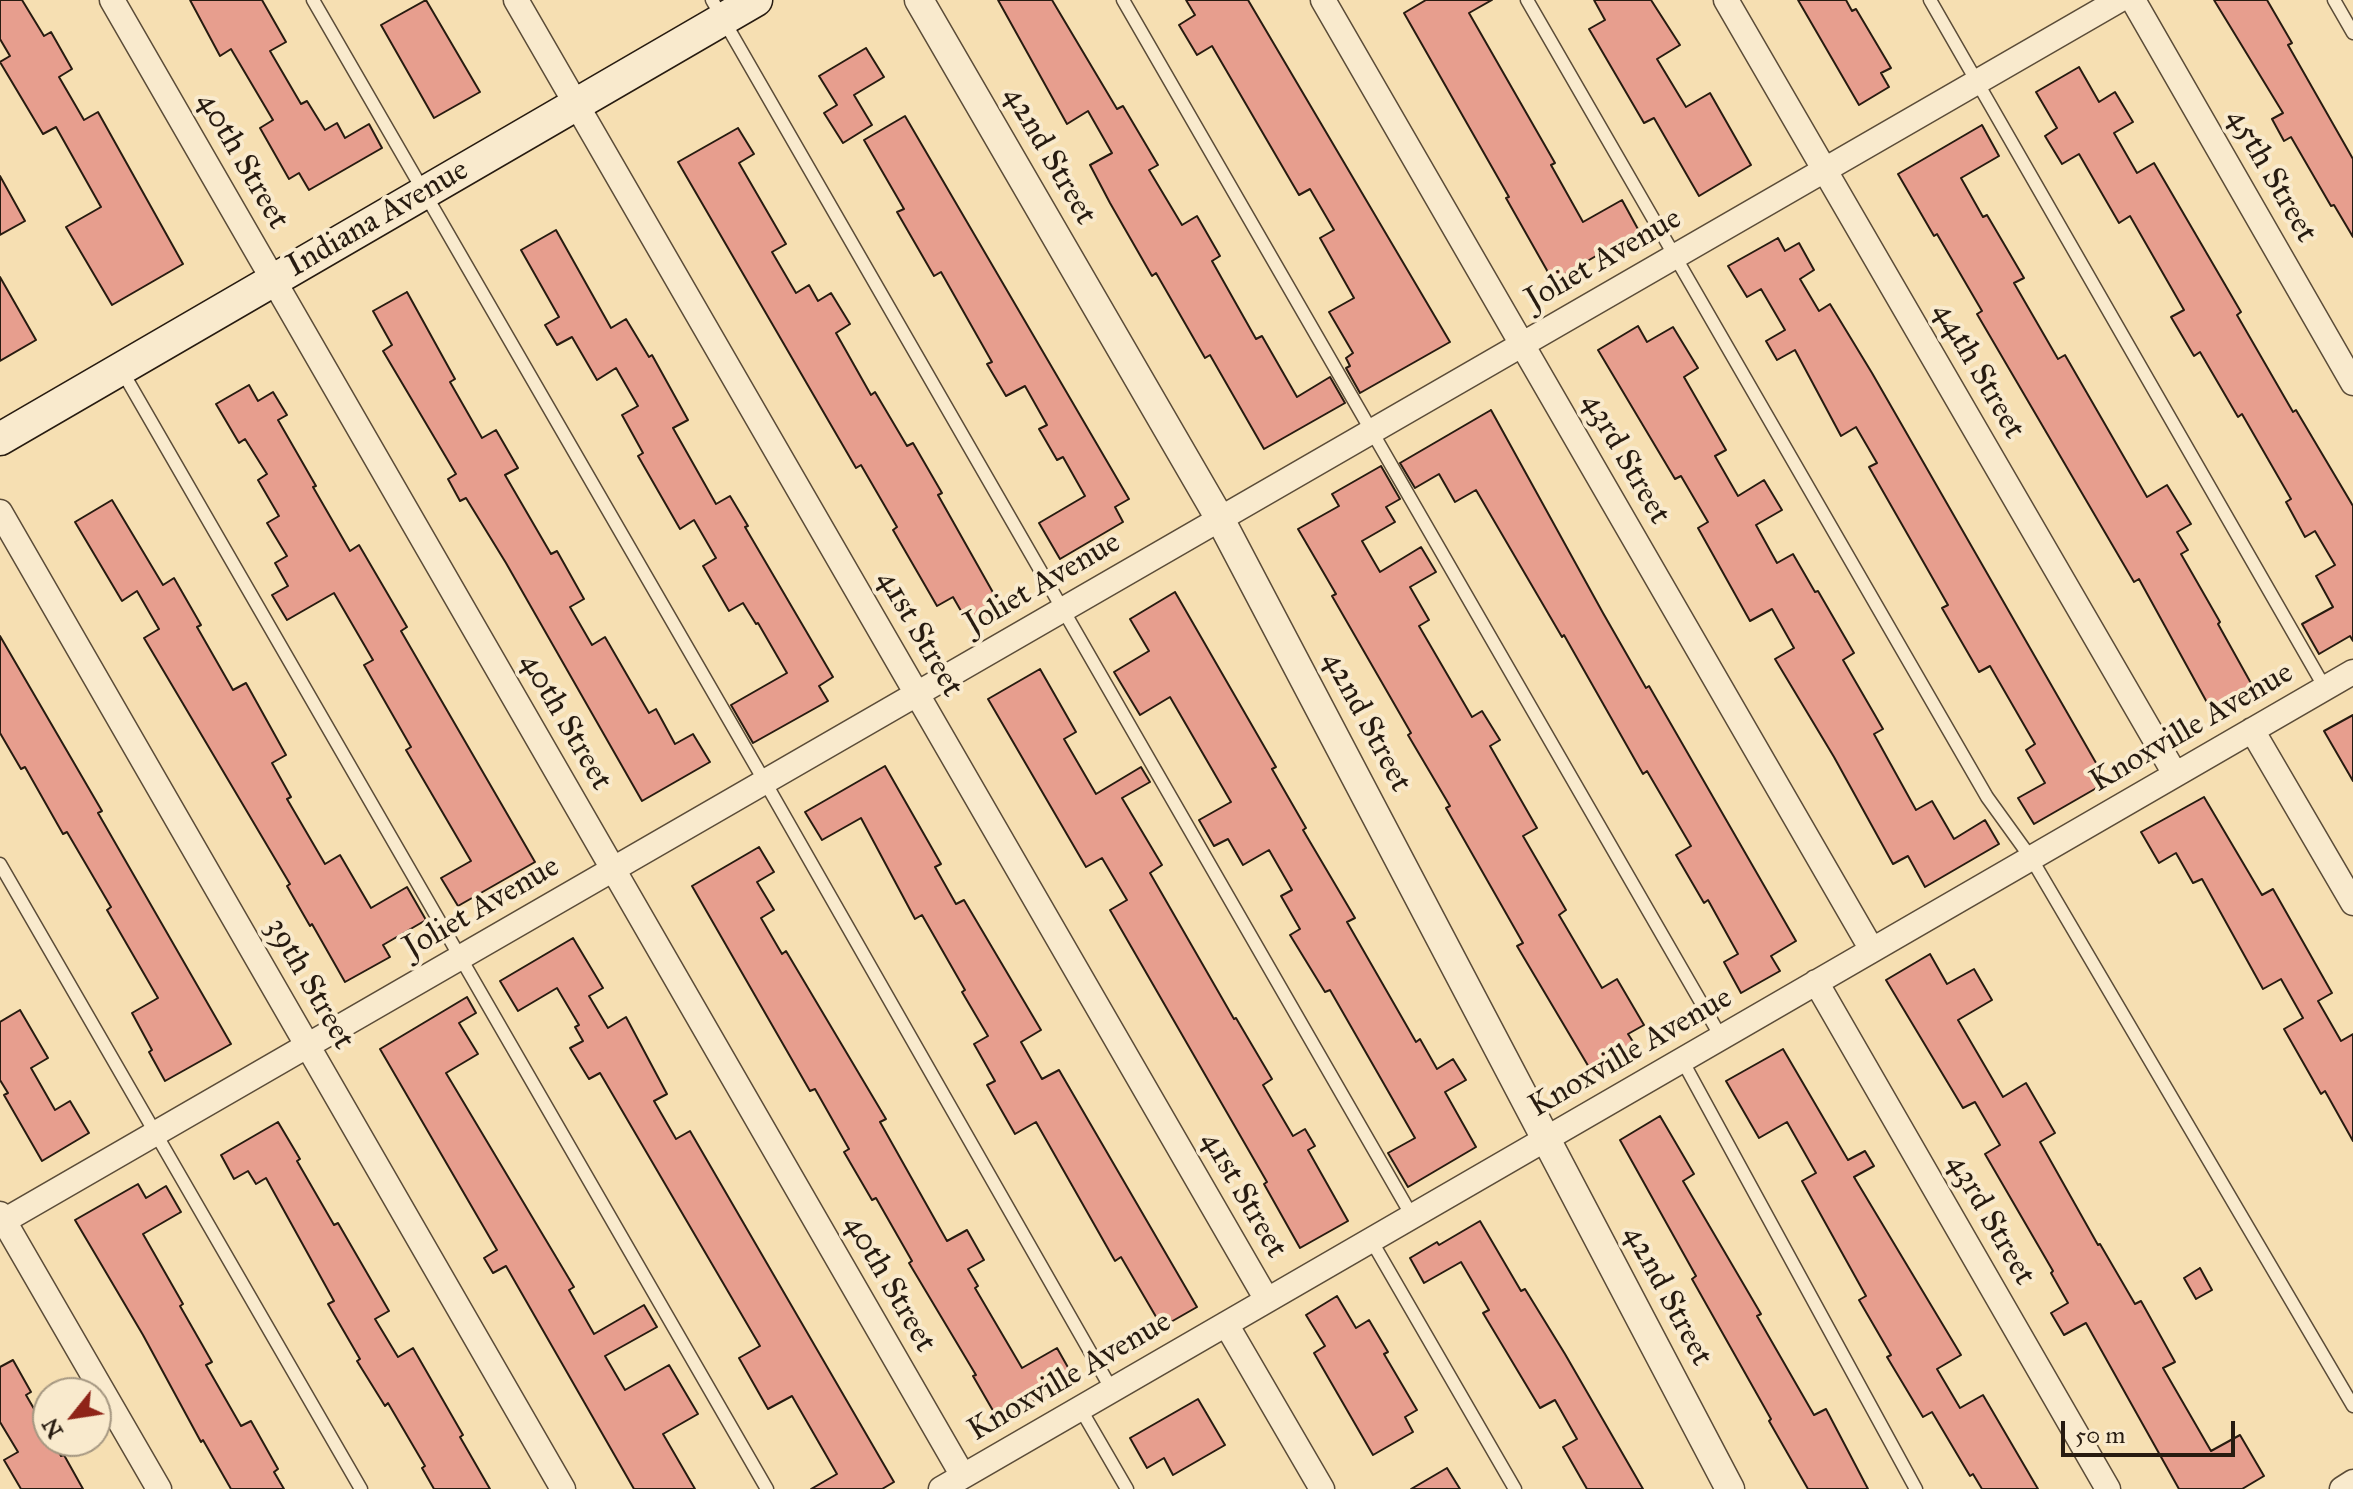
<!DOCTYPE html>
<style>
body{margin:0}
#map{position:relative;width:2353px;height:1489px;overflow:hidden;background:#f6dfb2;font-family:"IM FELL Great Primer",serif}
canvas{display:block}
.north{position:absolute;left:32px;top:1377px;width:80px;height:80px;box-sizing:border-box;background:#f9eacd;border:2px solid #a59781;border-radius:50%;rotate:240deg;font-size:22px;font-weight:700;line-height:32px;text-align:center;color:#271b10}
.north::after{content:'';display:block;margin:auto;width:28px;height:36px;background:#8f2418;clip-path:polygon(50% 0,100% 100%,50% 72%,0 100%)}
.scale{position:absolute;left:2061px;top:1421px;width:174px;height:36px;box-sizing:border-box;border:4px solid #271b10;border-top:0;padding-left:10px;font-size:24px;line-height:28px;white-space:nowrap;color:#271b10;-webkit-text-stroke:6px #f9eacd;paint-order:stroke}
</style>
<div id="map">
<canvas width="2353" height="1489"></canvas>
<div class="north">N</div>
<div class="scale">50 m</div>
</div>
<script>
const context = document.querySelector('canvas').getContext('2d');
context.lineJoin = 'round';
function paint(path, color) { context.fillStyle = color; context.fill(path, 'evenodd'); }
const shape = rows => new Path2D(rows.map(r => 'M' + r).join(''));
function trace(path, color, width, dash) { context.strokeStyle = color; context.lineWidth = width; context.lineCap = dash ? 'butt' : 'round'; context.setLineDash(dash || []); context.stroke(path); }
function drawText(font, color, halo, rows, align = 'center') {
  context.font = font + ' "IM FELL Great Primer",serif'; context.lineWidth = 8; context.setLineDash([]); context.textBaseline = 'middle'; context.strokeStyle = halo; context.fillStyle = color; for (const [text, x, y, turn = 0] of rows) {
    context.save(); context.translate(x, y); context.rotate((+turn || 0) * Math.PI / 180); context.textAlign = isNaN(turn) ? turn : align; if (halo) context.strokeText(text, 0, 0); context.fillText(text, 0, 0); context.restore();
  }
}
const building = shape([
 [0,0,22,0,44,36,51,32,72,69,59,77,84,120,98,112,183,264,112,305,66,227,101,207,56,127,43,134,0,62,10,56,0,39,0,0],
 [190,0,262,0,286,42,270,51,301,104,307,101,325,130,337,123,345,138,369,124,382,148,309,190,299,173,289,179,260,128,273,120,231,49,220,56,190,0],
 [426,0,480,92,434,118,381,25,426,0],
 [998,0,1052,0,1117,109,1123,106,1158,165,1149,170,1182,225,1197,216,1220,256,1212,261,1256,339,1262,336,1297,397,1330,377,1345,403,1264,449,1210,355,1205,358,1156,273,1152,276,1110,203,1090,165,1112,153,1088,111,1067,124,998,0],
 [1186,0,1248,0,1450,342,1360,393,1346,368,1350,366,1346,358,1353,353,1329,312,1354,298,1320,238,1334,230,1310,189,1299,195,1212,46,1197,55,1179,25,1195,15,1186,0],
 [1426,0,1492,0,1469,13,1555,163,1551,165,1583,222,1622,200,1639,231,1553,281,1506,198,1509,197,1404,13,1426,0],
 [1594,0,1651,0,1680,45,1657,59,1686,107,1710,93,1751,165,1699,196,1654,118,1644,123,1589,29,1605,20,1594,0],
 [1798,0,1846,0,1852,11,1856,9,1891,68,1881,73,1889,87,1859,105,1798,0],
 [2214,0,2267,0,2292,43,2288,45,2353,159,2353,237,2334,205,2331,206,2291,137,2284,141,2272,119,2283,113,2214,0],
 [866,48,884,77,854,95,872,125,843,143,824,113,837,105,819,76,866,48],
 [2079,67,2099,102,2115,92,2133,122,2114,133,2137,173,2154,163,2241,312,2237,315,2293,412,2296,410,2353,506,2353,641,2350,636,2319,654,2302,624,2333,607,2316,576,2335,565,2315,531,2305,537,2286,502,2291,499,2242,414,2238,417,2200,352,2194,356,2171,317,2184,310,2130,216,2119,223,2079,154,2062,164,2045,136,2057,128,2036,92,2079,67],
 [905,116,1129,499,1115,507,1123,522,1060,559,1039,523,1085,496,1063,457,1057,460,1039,429,1047,425,1025,386,1006,396,987,364,992,362,941,272,934,276,897,212,904,209,864,140,905,116],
 [1982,125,1999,156,1961,178,1983,217,1987,215,2024,278,2014,283,2058,359,2065,355,2147,497,2167,485,2191,524,2177,532,2188,550,2181,554,2220,622,2218,624,2257,694,2215,717,2139,579,2134,582,1977,314,1982,311,1937,234,1934,236,1898,174,1982,125],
 [738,128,754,154,739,163,786,244,772,252,796,293,809,285,818,301,831,293,850,324,836,333,871,395,875,392,907,446,913,443,942,493,938,495,1004,612,972,630,953,597,937,606,893,530,897,527,861,465,856,468,678,162,738,128],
 [0,176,25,221,0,235,0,176],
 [556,230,611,328,626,319,649,357,652,355,688,420,673,428,716,504,730,496,748,526,745,527,833,677,819,686,828,701,753,743,731,705,787,673,758,623,756,624,743,603,729,611,703,566,716,558,694,520,680,529,638,456,643,453,622,415,638,406,616,368,597,380,572,337,557,345,545,325,559,317,521,250,556,230],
 [1778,238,1785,251,1799,243,1814,270,1800,279,1819,311,1830,304,1872,373,2107,782,2034,824,2018,798,2045,783,2026,750,2035,744,1990,666,1979,672,1942,608,1948,605,1869,467,1877,463,1856,427,1841,436,1795,350,1777,360,1766,341,1785,330,1761,289,1747,297,1728,266,1778,238],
 [0,277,36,340,0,361,0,277],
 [407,292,455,379,450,382,482,438,496,430,518,468,505,475,551,554,557,551,584,599,570,607,592,645,605,637,649,713,656,709,675,744,693,734,710,762,642,801,506,563,466,498,460,501,448,479,456,474,383,351,392,345,373,311,407,292],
 [1638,326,1647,342,1673,327,1698,368,1684,377,1726,450,1715,456,1738,496,1764,480,1782,510,1756,525,1777,563,1793,554,1815,592,1818,591,1854,653,1843,660,1883,729,1874,734,1916,810,1932,801,1954,839,1985,820,1999,844,1925,887,1908,856,1893,864,1834,757,1775,659,1794,648,1772,609,1750,621,1698,528,1708,522,1681,476,1675,479,1598,350,1638,326],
 [249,385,258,401,273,392,287,415,278,420,316,486,313,487,350,551,359,545,407,627,401,631,535,862,458,906,441,878,471,861,406,750,411,747,364,665,373,660,334,593,287,620,272,595,288,586,275,563,287,556,267,523,279,516,258,480,267,474,245,439,239,443,216,404,249,385],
 [1491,410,1603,613,1646,688,1649,686,1796,941,1771,956,1780,971,1741,993,1724,962,1738,954,1708,900,1704,903,1676,855,1691,846,1647,771,1643,774,1564,635,1562,637,1476,490,1455,502,1439,474,1415,488,1400,463,1491,410],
 [1381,466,1400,499,1386,507,1395,522,1362,541,1380,572,1421,547,1436,572,1410,587,1429,620,1419,626,1472,717,1482,711,1500,740,1490,746,1537,828,1523,836,1566,910,1559,915,1602,988,1617,979,1644,1025,1628,1034,1637,1048,1593,1074,1517,946,1523,943,1446,808,1450,806,1408,735,1411,733,1332,596,1336,594,1298,529,1339,506,1332,494,1381,466],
 [112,500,163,585,174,578,201,625,197,627,233,690,246,683,286,755,272,763,291,797,287,799,325,864,340,855,371,908,407,887,426,920,383,945,390,957,345,982,312,924,310,926,287,886,290,884,144,638,159,629,137,591,122,601,75,522,112,500],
 [1175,592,1276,767,1272,769,1306,828,1303,830,1355,918,1347,922,1416,1042,1420,1039,1437,1069,1453,1059,1466,1080,1445,1092,1476,1147,1408,1187,1388,1153,1415,1138,1330,990,1325,992,1290,935,1300,929,1281,896,1292,890,1269,850,1243,865,1228,839,1214,846,1199,820,1231,802,1170,697,1140,715,1114,672,1149,651,1130,619,1175,592],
 [0,636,102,811,98,813,231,1044,165,1081,149,1052,152,1050,132,1013,158,998,107,910,111,907,67,832,63,834,25,767,21,769,0,733,0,636],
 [1040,669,1076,732,1064,739,1096,794,1141,767,1150,782,1122,798,1162,865,1150,873,1234,1019,1236,1018,1272,1079,1263,1085,1293,1136,1305,1129,1315,1146,1308,1150,1348,1221,1300,1248,1264,1184,1267,1182,1110,910,1127,900,1102,858,1086,867,988,699,1040,669],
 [2353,715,2353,781,2324,731,2353,715],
 [885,766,941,864,935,867,956,904,964,900,1041,1030,1021,1042,1042,1079,1059,1070,1197,1307,1162,1327,1121,1257,1115,1261,1036,1122,1015,1134,987,1085,995,1081,974,1044,988,1036,962,992,965,990,922,915,915,919,861,818,822,840,805,812,885,766],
 [2204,797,2262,895,2273,889,2332,993,2318,1001,2341,1041,2353,1034,2353,1141,2325,1091,2321,1094,2284,1029,2303,1018,2281,979,2263,989,2202,879,2193,883,2176,853,2159,863,2141,832,2204,797],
 [759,847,774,872,757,882,774,910,761,918,782,954,786,951,886,1119,880,1122,947,1241,967,1230,984,1260,968,1269,978,1286,975,1288,1022,1368,1057,1348,1074,1378,999,1421,973,1376,976,1375,909,1263,912,1261,876,1198,872,1200,844,1152,849,1149,815,1089,810,1091,692,886,759,847],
 [573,938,603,988,589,996,608,1028,626,1017,667,1094,654,1101,676,1139,690,1131,894,1482,882,1489,811,1489,837,1474,792,1396,768,1409,739,1358,760,1346,600,1073,589,1079,570,1048,583,1041,575,1027,579,1025,557,988,518,1011,500,981,573,938],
 [1930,954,1947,984,1974,969,1992,1000,1958,1020,2003,1097,2026,1083,2055,1133,2040,1142,2098,1245,2100,1244,2135,1304,2141,1301,2175,1362,2163,1368,2211,1451,2240,1435,2264,1476,2242,1489,2179,1489,2086,1323,2064,1335,2051,1313,2068,1303,2051,1273,2053,1271,1985,1154,2000,1145,1975,1102,1963,1108,1886,980,1930,954],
 [467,997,476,1013,459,1023,478,1054,446,1073,574,1287,569,1290,594,1334,644,1305,657,1327,605,1356,625,1390,669,1365,698,1414,663,1434,695,1489,634,1489,506,1266,493,1273,484,1258,497,1250,380,1049,467,997],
 [20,1010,48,1058,31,1068,55,1110,70,1101,89,1133,42,1161,4,1095,8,1093,0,1080,0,1022,20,1010],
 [1783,1049,1848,1160,1865,1151,1874,1166,1854,1177,1961,1355,1937,1369,1960,1408,1983,1395,2038,1489,1982,1489,1973,1474,1970,1476,1932,1412,1923,1417,1887,1357,1891,1355,1859,1300,1866,1296,1802,1181,1816,1173,1787,1122,1759,1138,1726,1081,1783,1049],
 [1660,1116,1694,1174,1683,1181,1761,1314,1757,1316,1814,1415,1826,1409,1868,1489,1808,1489,1769,1421,1771,1419,1692,1279,1696,1276,1620,1140,1660,1116],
 [278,1122,300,1159,297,1161,334,1225,338,1223,389,1311,375,1319,398,1357,413,1348,463,1435,460,1437,490,1489,434,1489,422,1468,425,1466,388,1403,385,1406,357,1361,360,1359,328,1304,334,1301,266,1178,256,1184,248,1171,234,1179,221,1155,278,1122],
 [138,1184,146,1198,166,1186,181,1212,143,1234,183,1304,180,1306,212,1362,206,1365,241,1426,251,1421,278,1469,274,1472,284,1489,231,1489,203,1440,201,1442,143,1335,75,1220,138,1184],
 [1480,1221,1521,1291,1525,1289,1565,1354,1643,1489,1587,1489,1563,1447,1577,1439,1555,1400,1540,1408,1483,1313,1489,1310,1461,1262,1424,1283,1410,1258,1437,1242,1439,1245,1480,1221],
 [2200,1268,2212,1290,2196,1299,2184,1278,2200,1268],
 [1337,1296,1356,1328,1369,1320,1388,1352,1384,1354,1417,1410,1405,1417,1413,1432,1373,1455,1314,1353,1325,1346,1306,1315,1337,1296],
 [13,1360,31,1392,26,1395,48,1433,48,1441,53,1441,61,1456,64,1455,83,1489,21,1489,4,1460,18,1452,0,1422,0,1367,13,1360],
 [1198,1399,1225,1445,1173,1475,1164,1458,1147,1468,1130,1438,1198,1399],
 [1447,1468,1460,1489,1411,1489,1447,1468]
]);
paint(building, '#e79e8e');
trace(building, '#271b10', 2);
const service = shape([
 [313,0,765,782,1112,1390],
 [712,0,1412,1216],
 [1123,0,1721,1037],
 [1527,0,1987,797,2031,858,2353,1406],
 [1930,0,2325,688],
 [2334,0,2353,33],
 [122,371,767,1489],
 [0,864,361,1489],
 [1682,1060,1916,1489],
 [1371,1240,1515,1489],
 [1080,1408,1127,1489]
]);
const minor = shape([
 [112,0,963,1476],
 [516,0,1267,1300],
 [1323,0,1872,950],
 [1726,0,2175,774],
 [2133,0,2353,383],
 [0,512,563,1489],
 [2252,730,2353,903],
 [1816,982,2108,1489],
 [0,1214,159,1489],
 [0,1223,2119,0],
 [1226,1324,1322,1489],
 [941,1489,2353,672],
 [2342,1489,2353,1482]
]);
const tertiary = shape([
 [919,0,1220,519,1730,1489]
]);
const secondary = shape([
 [0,439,756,0]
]);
trace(service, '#5b4c38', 15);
trace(minor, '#5b4c38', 27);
trace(tertiary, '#5b4c38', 31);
trace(secondary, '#271b10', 35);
trace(service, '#f9eacd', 12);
trace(minor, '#f9eacd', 24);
trace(tertiary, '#f9eacd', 28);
trace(secondary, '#f9eacd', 32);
drawText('32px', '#271b10', '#f9eacd', [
 ["42nd Street",1049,156,60],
 ["40th Street",242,161,60],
 ["45th Street",2271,176,60],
 ["Indiana Avenue",378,219,-30],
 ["Joliet Avenue",1604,260,-30],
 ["44th Street",1978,371,60],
 ["43rd Street",1625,459,60],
 ["Joliet Avenue",1043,584,-30],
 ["41st Street",919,634,60],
 ["40th Street",565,722,60],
 ["42nd Street",1366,722,62],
 ["Knoxville Avenue",2192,728,-30],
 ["Joliet Avenue",482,908,-30],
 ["39th Street",309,984,60],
 ["Knoxville Avenue",1631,1053,-30],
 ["41st Street",1243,1195,60],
 ["43rd Street",1990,1220,60],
 ["40th Street",889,1284,60],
 ["42nd Street",1667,1296,62],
 ["Knoxville Avenue",1070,1377,-30]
]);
</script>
